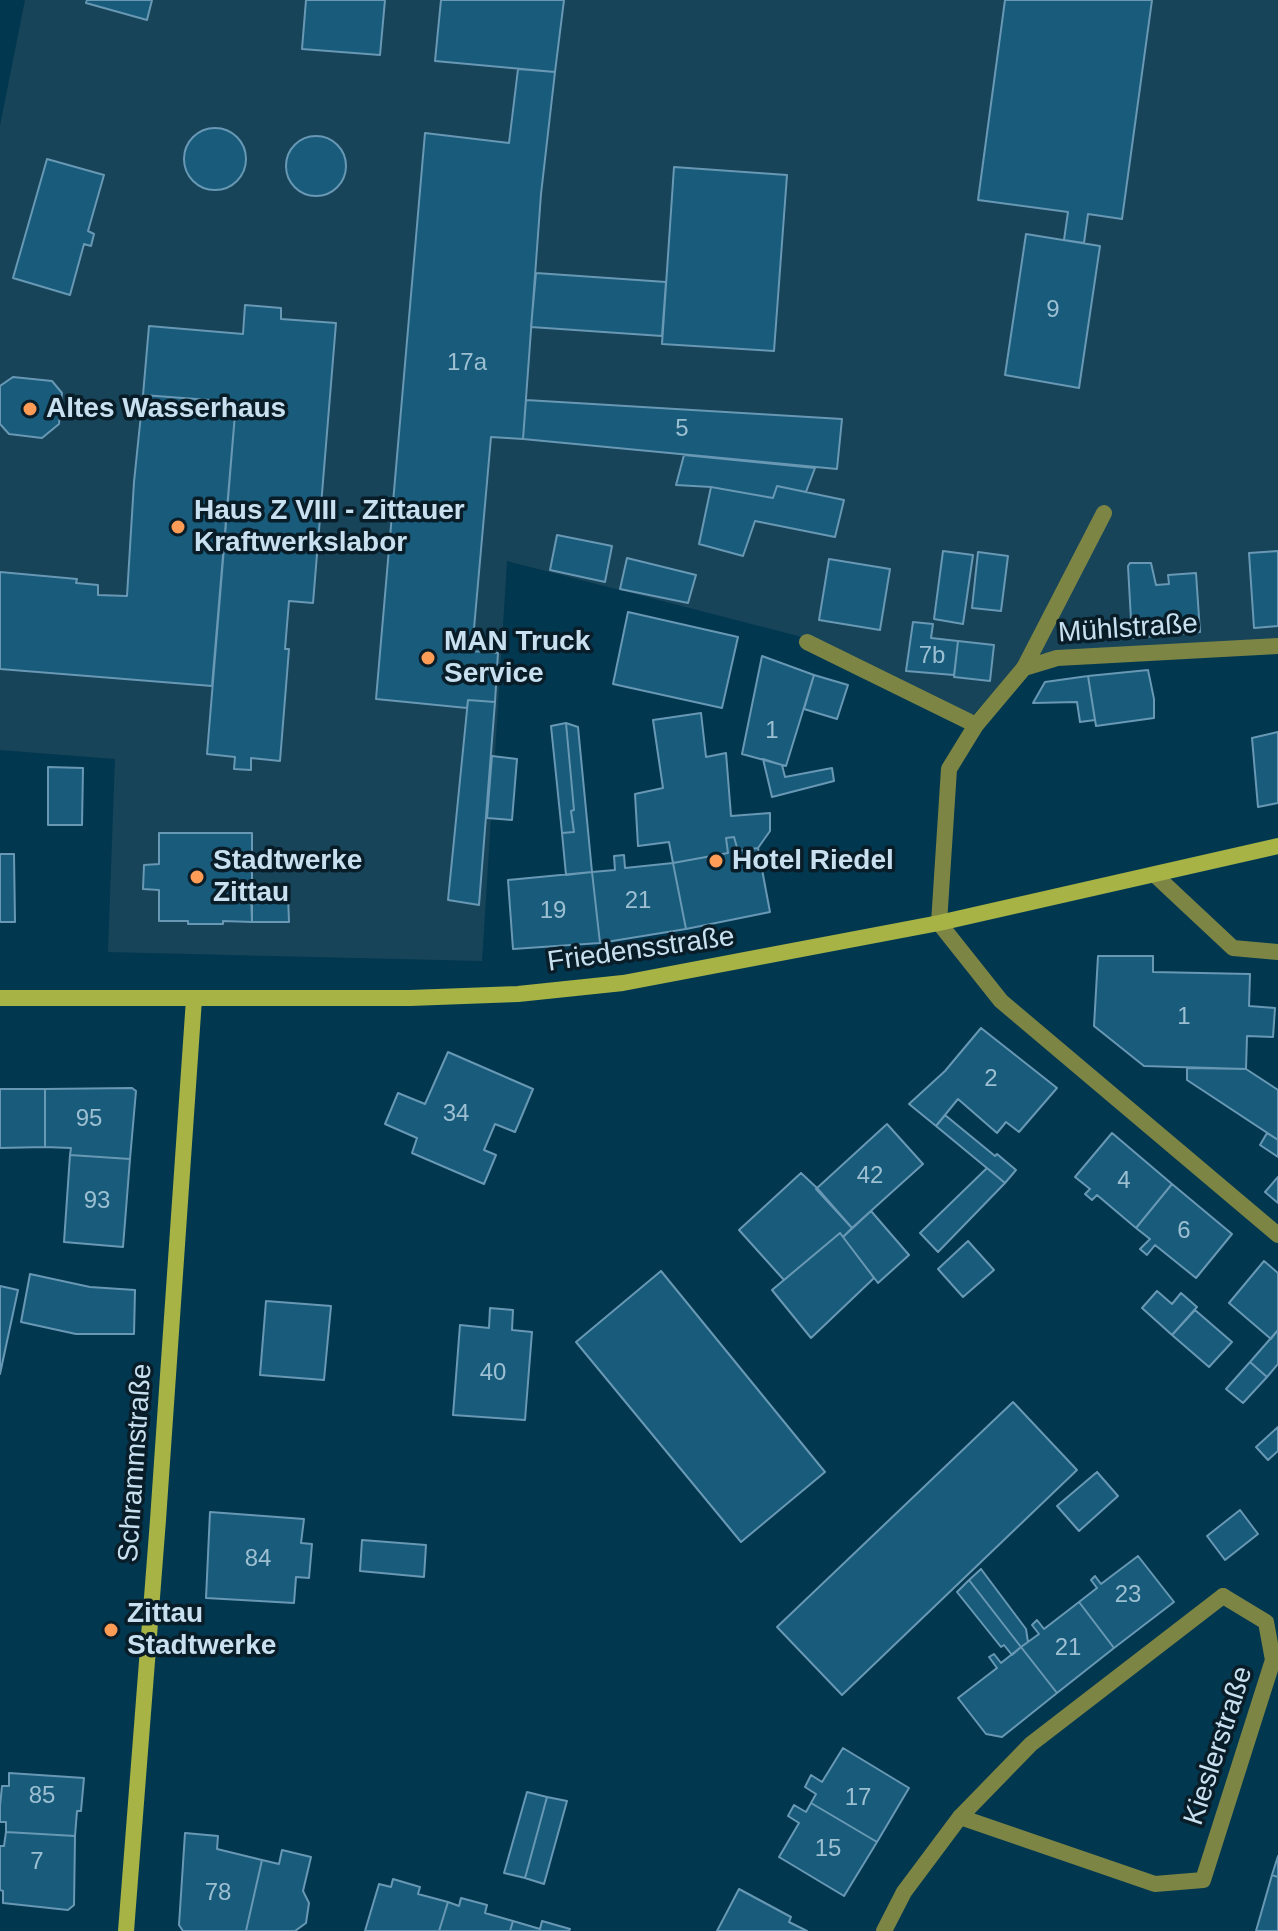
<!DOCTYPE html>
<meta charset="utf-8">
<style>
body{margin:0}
canvas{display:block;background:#023750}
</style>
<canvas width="1278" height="1931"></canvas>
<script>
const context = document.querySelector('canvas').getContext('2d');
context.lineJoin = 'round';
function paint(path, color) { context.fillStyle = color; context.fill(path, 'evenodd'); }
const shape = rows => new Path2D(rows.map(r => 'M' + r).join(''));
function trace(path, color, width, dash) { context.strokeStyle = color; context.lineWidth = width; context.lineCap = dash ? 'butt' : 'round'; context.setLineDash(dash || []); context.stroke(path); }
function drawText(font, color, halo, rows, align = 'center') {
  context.font = font + ' Helvetica,sans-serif'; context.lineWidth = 7; context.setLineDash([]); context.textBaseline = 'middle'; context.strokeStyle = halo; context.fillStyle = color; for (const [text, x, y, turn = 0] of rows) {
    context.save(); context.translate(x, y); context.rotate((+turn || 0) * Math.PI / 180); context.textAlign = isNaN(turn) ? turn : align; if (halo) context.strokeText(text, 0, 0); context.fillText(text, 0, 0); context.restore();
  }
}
paint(shape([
 [25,0,1278,0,1278,641,1028,654,971,717,802,637,507,561,482,961,108,952,115,759,0,750,0,126]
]), '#174459');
const building = shape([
 [87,0,152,0,147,20,86,3,87,0],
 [306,0,385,0,380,55,302,49,306,0],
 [441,0,564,0,555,72,435,61,441,0],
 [1005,0,1152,0,1122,219,1088,214,1084,243,1064,240,1068,212,978,200,1005,0],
 [518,69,555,72,541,194,523,439,491,437,472,651,498,653,495,702,468,700,467,708,376,699,425,133,509,143,518,69],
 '184 159a31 31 0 1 1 62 0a31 31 0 1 1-62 0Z',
 '286 166a30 30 0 1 1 60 0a30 30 0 1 1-60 0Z',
 [47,159,104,175,88,231,94,234,91,246,84,244,70,295,13,278,47,159],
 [674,167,787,175,774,351,662,344,674,167],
 [1026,234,1100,246,1079,388,1005,375,1026,234],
 [536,273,666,282,662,336,531,327,536,273],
 [245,305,281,308,281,319,336,323,313,603,289,601,285,649,289,649,280,761,251,758,251,770,234,769,235,757,207,754,236,402,143,395,149,326,243,334,245,305],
 [13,377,52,381,62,393,59,424,42,438,9,434,0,424,0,386,13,377],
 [143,395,236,402,212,686,0,669,0,572,77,579,76,583,98,585,98,595,127,596,134,482,143,395],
 [526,400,842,419,837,469,523,439,526,400],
 [684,455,815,468,806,492,777,486,773,498,711,487,676,485,684,455],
 [777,486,844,500,835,537,755,521,743,556,699,544,711,487,773,498,777,486],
 [557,535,612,546,605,582,550,570,557,535],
 [943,551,973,555,963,624,934,619,943,551],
 [1278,551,1278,626,1254,628,1249,553,1278,551],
 [978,552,1008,556,1001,611,972,608,978,552],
 [627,558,696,575,688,603,620,589,627,558],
 [829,559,890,569,880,630,819,620,829,559],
 [1130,563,1151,563,1156,585,1169,584,1168,575,1196,573,1200,632,1132,638,1128,566,1130,563],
 [628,612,738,637,722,708,613,684,628,612],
 [913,622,933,624,931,638,958,641,954,675,906,671,913,622],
 [958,641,994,645,990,681,954,677,958,641],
 [762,656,814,675,786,766,742,754,762,656],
 [1148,670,1154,699,1154,718,1096,726,1088,676,1148,670],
 [814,675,848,685,837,719,804,709,814,675],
 [1088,676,1095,720,1080,722,1077,702,1033,703,1045,682,1088,676],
 [468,700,495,702,479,905,448,900,468,700],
 [701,713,706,757,726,753,731,816,770,813,770,831,758,848,738,851,734,837,726,838,728,853,673,863,669,842,638,846,635,794,663,788,653,720,701,713],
 [566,723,574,810,571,811,574,832,562,833,551,726,566,723],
 [566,723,578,727,592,872,566,875,562,833,574,832,571,811,574,810,566,723],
 [1278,732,1278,803,1258,807,1252,738,1278,732],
 [492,756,517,759,512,820,487,818,492,756],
 [763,759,782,765,785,777,832,768,834,781,772,797,763,759],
 [48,767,83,768,82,825,48,825,48,767],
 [159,833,252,833,252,922,223,921,223,924,188,924,188,921,159,921,159,890,143,889,144,865,159,864,159,833],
 [734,837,738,851,758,848,770,912,686,929,673,863,728,853,726,838,734,837],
 [0,854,14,854,15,922,0,922,0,854],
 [624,855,625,868,673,863,686,929,600,943,592,872,615,870,614,856,624,855],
 [592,872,600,943,513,949,508,880,592,872],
 [251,894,288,895,289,922,252,922,251,894],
 [1098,956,1153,956,1153,972,1250,974,1249,1006,1275,1008,1273,1037,1247,1036,1246,1069,1144,1066,1094,1026,1098,956],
 [981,1028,1057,1088,1019,1132,1006,1122,997,1133,958,1099,936,1126,909,1104,945,1071,981,1028],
 [448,1052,533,1089,515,1132,495,1124,484,1150,496,1155,484,1184,412,1153,417,1138,385,1124,398,1093,425,1104,448,1052],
 [1187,1068,1246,1069,1278,1090,1278,1140,1187,1080,1187,1068],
 [132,1088,136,1091,130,1159,70,1155,71,1148,45,1147,45,1089,132,1088],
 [0,1089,45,1089,45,1147,0,1148,0,1089],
 [945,1115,995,1156,997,1154,1016,1170,1005,1183,936,1126,945,1115],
 [887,1124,923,1164,852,1228,816,1189,887,1124],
 [1112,1133,1172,1184,1136,1228,1097,1195,1092,1200,1085,1194,1090,1189,1075,1177,1112,1133],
 [1267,1133,1278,1140,1278,1157,1260,1145,1267,1133],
 [70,1155,130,1159,123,1247,64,1242,70,1155],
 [987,1168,1005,1183,938,1252,920,1233,987,1168],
 [801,1173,817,1188,852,1228,843,1237,840,1233,784,1280,739,1230,801,1173],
 [1278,1177,1278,1203,1265,1192,1278,1177],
 [1172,1184,1232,1234,1196,1278,1155,1245,1147,1255,1140,1249,1150,1239,1136,1228,1172,1184],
 [871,1211,909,1255,878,1283,843,1237,871,1211],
 [840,1233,874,1278,811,1338,772,1290,840,1233],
 [968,1241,994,1270,963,1297,938,1269,968,1241],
 [1264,1261,1278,1273,1278,1330,1271,1339,1229,1303,1264,1261],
 [661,1271,825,1472,741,1542,576,1342,661,1271],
 [30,1274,90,1287,135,1290,134,1334,76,1334,21,1322,30,1274],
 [0,1286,18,1290,0,1374,0,1286],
 [1157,1291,1172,1304,1181,1293,1197,1307,1172,1335,1142,1308,1157,1291],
 [266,1301,331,1306,324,1380,260,1375,266,1301],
 [490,1308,513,1310,512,1330,532,1332,525,1420,453,1415,460,1325,489,1328,490,1308],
 [1195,1310,1232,1342,1209,1367,1172,1335,1195,1310],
 [1278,1330,1278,1364,1267,1377,1250,1362,1278,1330],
 [1250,1362,1267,1377,1243,1403,1226,1389,1250,1362],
 [1013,1402,1077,1470,842,1695,777,1627,1013,1402],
 [1278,1427,1278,1451,1268,1460,1256,1447,1278,1427],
 [1097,1472,1118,1496,1079,1531,1057,1506,1097,1472],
 [1240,1510,1258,1534,1225,1560,1207,1536,1240,1510],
 [210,1512,304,1519,301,1543,312,1544,309,1578,296,1577,294,1603,206,1598,210,1512],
 [362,1540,426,1545,424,1577,360,1571,362,1540],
 [1138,1556,1174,1602,1114,1648,1079,1602,1097,1588,1091,1580,1095,1576,1101,1584,1138,1556],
 [981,1569,1026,1629,1028,1642,1021,1647,969,1580,981,1569],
 [969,1580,1021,1647,1012,1655,1004,1645,1001,1647,957,1592,969,1580],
 [1079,1602,1114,1648,1057,1693,1021,1647,1039,1634,1032,1625,1037,1620,1044,1629,1079,1602],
 [1021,1647,1057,1693,1002,1737,986,1734,958,1698,997,1668,989,1657,994,1654,1001,1663,1021,1647],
 [843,1748,909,1788,877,1842,811,1803,816,1794,805,1787,811,1775,822,1782,843,1748],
 [9,1773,84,1778,81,1811,77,1811,75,1836,6,1832,6,1822,0,1822,0,1806,2,1786,9,1786,9,1773],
 [527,1792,547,1797,525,1878,504,1873,527,1792],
 [547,1797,567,1801,544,1884,525,1878,547,1797],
 [811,1803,877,1842,844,1896,779,1857,799,1823,788,1816,794,1805,806,1812,811,1803],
 [6,1832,75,1836,74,1905,68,1910,3,1903,3,1891,0,1890,0,1846,4,1846,6,1832],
 [185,1833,218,1836,217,1849,262,1860,246,1931,183,1931,179,1925,185,1833],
 [282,1850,311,1857,303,1891,309,1903,306,1923,295,1931,246,1931,262,1860,279,1864,282,1850],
 [1278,1856,1278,1877,1272,1875,1278,1856],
 [1272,1875,1278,1877,1278,1931,1256,1931,1272,1875],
 [393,1879,420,1887,418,1894,448,1902,439,1931,365,1931,379,1884,391,1887,393,1879],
 [739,1889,791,1917,789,1922,807,1931,717,1931,739,1889],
 [461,1898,487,1905,485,1913,513,1921,510,1931,439,1931,448,1902,459,1906,461,1898],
 [513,1921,540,1929,542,1921,570,1929,569,1931,510,1931,513,1921]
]);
paint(building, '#195b7b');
trace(building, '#6898b4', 2);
trace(shape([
 [807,642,976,725],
 [1024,668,1104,513],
 [1155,875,1233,948,1278,952],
 [960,1817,1155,1884,1203,1880,1273,1660,1266,1622,1223,1596]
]), '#7d8544', 16);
trace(shape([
 [1278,646,1057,658,1024,668,976,725,949,769,939,923,1001,1001,1278,1235],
 [884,1931,904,1892,960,1817,1031,1744,1223,1596]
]), '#7d8544', 16);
trace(shape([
 [0,998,410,998,518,994,623,983,939,923,1278,846],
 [126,1931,158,1520,194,999]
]), '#a7b345', 16);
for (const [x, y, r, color] of [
 [30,409,8,"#fd9c56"],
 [178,527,8,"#fd9c56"],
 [428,658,8,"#fd9c56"],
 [716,861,8,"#fd9c56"],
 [197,877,8,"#fd9c56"],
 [111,1630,8,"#fd9c56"]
]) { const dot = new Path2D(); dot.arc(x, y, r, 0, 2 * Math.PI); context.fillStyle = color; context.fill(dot); trace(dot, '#091d28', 3); }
drawText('24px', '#9cbfd2', null, [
 ["9",1053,310],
 ["17a",467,363],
 ["5",682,429],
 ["7b",932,656],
 ["1",772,731],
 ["21",638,901],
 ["19",553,911],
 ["1",1184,1017],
 ["2",991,1079],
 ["34",456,1114],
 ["95",89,1119],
 ["42",870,1176],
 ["4",1124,1181],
 ["93",97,1201],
 ["6",1184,1231],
 ["40",493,1373],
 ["84",258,1559],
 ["23",1128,1595],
 ["21",1068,1648],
 ["85",42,1796],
 ["17",858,1798],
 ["15",828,1849],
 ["7",37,1862],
 ["78",218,1893]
]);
drawText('bold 28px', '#c8e0ef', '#091d28', [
 ["Altes Wasserhaus",46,409],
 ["Haus Z VIII - Zittauer",194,511],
 ["Kraftwerkslabor",194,543],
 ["MAN Truck",444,642],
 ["Service",444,674],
 ["Stadtwerke",213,861],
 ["Zittau",213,893],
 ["Hotel Riedel",732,861],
 ["Zittau",127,1614],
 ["Stadtwerke",127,1646]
], 'left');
drawText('28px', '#c8e0ef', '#091d28', [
 ["Mühlstraße",1128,629,-4],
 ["Friedensstraße",641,950,-8],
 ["Schrammstraße",136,1463,-86],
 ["Kieslerstraße",1219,1746,-72]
]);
</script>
